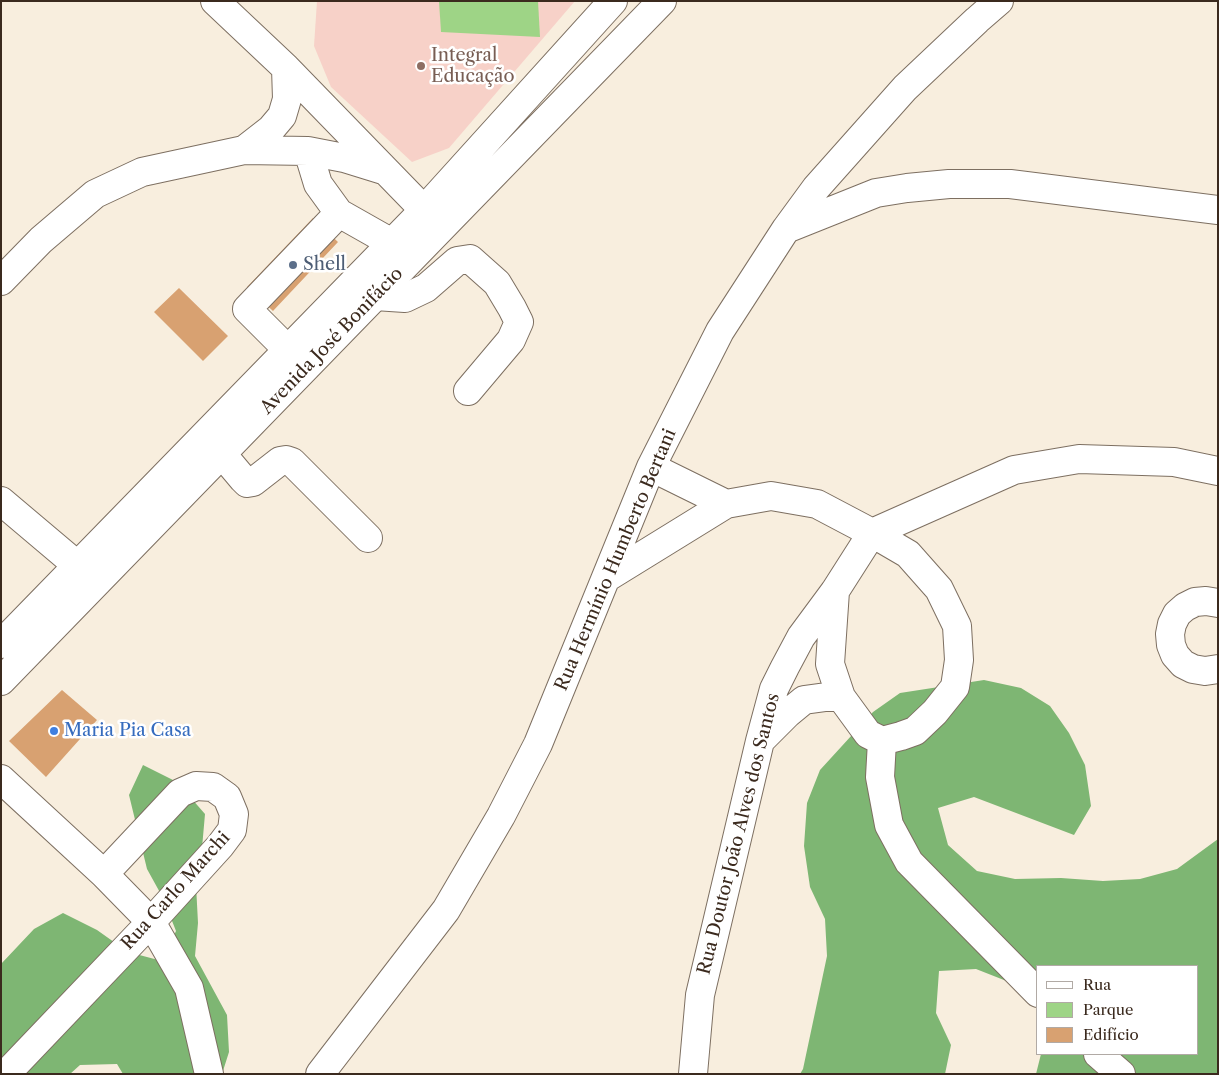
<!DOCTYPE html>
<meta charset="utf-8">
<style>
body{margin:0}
#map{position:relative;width:1219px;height:1075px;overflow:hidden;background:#f8eede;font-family:"Libre Caslon Text",serif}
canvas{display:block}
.frame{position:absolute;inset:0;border:2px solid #3b2a1e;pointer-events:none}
.legend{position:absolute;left:1036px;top:965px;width:162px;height:90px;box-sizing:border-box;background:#fff;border:1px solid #b1aaa5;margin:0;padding:6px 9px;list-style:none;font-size:15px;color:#3b2a1e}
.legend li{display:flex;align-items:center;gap:10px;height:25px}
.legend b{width:25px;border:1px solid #b1aaa5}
</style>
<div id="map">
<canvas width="1219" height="1075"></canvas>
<div class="frame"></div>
<ul class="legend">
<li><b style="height:6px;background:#fff"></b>Rua</li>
<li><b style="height:14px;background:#9ed486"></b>Parque</li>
<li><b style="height:14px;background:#d8a171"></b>Edifício</li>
</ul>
</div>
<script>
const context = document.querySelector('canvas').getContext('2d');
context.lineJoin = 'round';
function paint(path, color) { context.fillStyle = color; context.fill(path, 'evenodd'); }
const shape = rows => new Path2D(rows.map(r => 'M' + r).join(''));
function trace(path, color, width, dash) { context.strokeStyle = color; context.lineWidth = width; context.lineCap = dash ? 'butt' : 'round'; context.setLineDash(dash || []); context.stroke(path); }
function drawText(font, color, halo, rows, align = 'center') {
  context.font = font + ' "Libre Caslon Text",serif'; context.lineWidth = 5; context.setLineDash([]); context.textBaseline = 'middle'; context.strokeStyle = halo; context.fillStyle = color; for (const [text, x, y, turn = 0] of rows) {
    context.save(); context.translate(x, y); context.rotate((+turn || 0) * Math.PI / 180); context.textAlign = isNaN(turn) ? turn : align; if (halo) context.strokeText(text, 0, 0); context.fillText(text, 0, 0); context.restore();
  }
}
paint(shape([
 [317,1,575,1,449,148,412,162,331,87,314,46]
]), '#f7d1c8');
paint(shape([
 [439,1,538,1,540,37,441,32]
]), '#9ed486');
paint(shape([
 [984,680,1021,688,1050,706,1069,733,1085,765,1091,806,1074,835,974,797,938,808,948,845,977,871,1015,879,1061,878,1103,881,1140,879,1177,869,1218,839,1218,1074,1036,1074,1041,1054,1198,1054,1198,966,1038,966,1038,1000,1009,982,976,969,939,971,936,1013,951,1045,945,1074,800,1074,803,1069,827,956,825,919,810,887,804,846,807,803,820,770,873,712,900,693],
 [143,765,177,782,205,814,202,848,196,885,198,923,195,956,227,1015,229,1052,222,1074,123,1074,117,1064,80,1065,70,1074,1,1074,1,964,34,929,63,913,97,930,128,952,162,961,176,931,163,898,147,869,129,795]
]), '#7eb673');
paint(shape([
 [313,218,338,242,273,311,247,287],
 [179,288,228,336,203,361,154,312],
 [62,690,97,720,46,777,9,741]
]), '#d8a171');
const minor = shape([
 [215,1,286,68,424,210],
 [244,150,271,129,282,116,287,99,286,68],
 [339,213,392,243],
 [786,229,876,193,907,188,949,184,1010,184,1218,210],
 [1,281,41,240,95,194,142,172,244,150,308,151,344,158,386,171],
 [375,296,405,298,426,288,457,261,470,259,497,283,512,308,519,322,511,340,468,391],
 [288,350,247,309,339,213,318,184,308,151],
 [222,454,243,479,247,483,253,482,280,461,286,460,292,462,368,538],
 [651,467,726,504],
 [1,501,78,566],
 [606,578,726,504,771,496,817,504,872,533,908,554,939,589,957,626,959,660,955,687,935,712,915,731,901,736,882,741,868,734,841,697,830,664,835,591],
 [1218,603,1206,601,1195,602,1185,607,1177,614,1172,624,1170,634,1171,645,1175,655,1183,664,1193,669,1205,671,1218,669],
 [761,740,787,714,804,700,826,697,841,697],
 [882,741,880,777,889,825,909,862,1038,993],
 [1,779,104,874,151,922,189,988,209,1074],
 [1098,1054,1121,1074],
 [6,1074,151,922,220,846,232,830,234,814,227,797,213,787,196,786,180,793,104,874],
 [320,1074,446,910,501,816,538,744,651,467,720,331,786,229,816,188,905,88,977,20,999,1],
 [693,1074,700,995,760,741,774,689,785,667,801,637,835,591,872,533,1014,470,1079,459,1174,462,1218,471]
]);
const major = shape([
 [1,644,424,210,613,1],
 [1,681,662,1]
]);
trace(minor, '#7d6f61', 30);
trace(major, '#7d6f61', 30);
trace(minor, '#fff', 28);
trace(major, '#fff', 28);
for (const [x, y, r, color] of [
 [421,66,5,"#8d6e63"],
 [293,265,5,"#5c6f8a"],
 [54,731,5,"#3f7fe0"]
]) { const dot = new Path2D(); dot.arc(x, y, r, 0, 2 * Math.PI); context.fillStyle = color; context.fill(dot); trace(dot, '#fff', 2); }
drawText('18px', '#785e54', '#fff', [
 ["Integral",431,56],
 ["Educação",431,77]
], 'left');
drawText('18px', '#4e5e75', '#fff', [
 ["Shell",303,265]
], 'left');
drawText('18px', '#3b2a1e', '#fff', [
 ["Avenida José Bonifácio",332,341,-46],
 ["Rua Hermínio Humberto Bertani",616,560,-67],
 ["Rua Doutor João Alves dos Santos",739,834,-76],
 ["Rua Carlo Marchi",176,891,-48]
]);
drawText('18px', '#366cbe', '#fff', [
 ["Maria Pia Casa",64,731]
], 'left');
</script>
